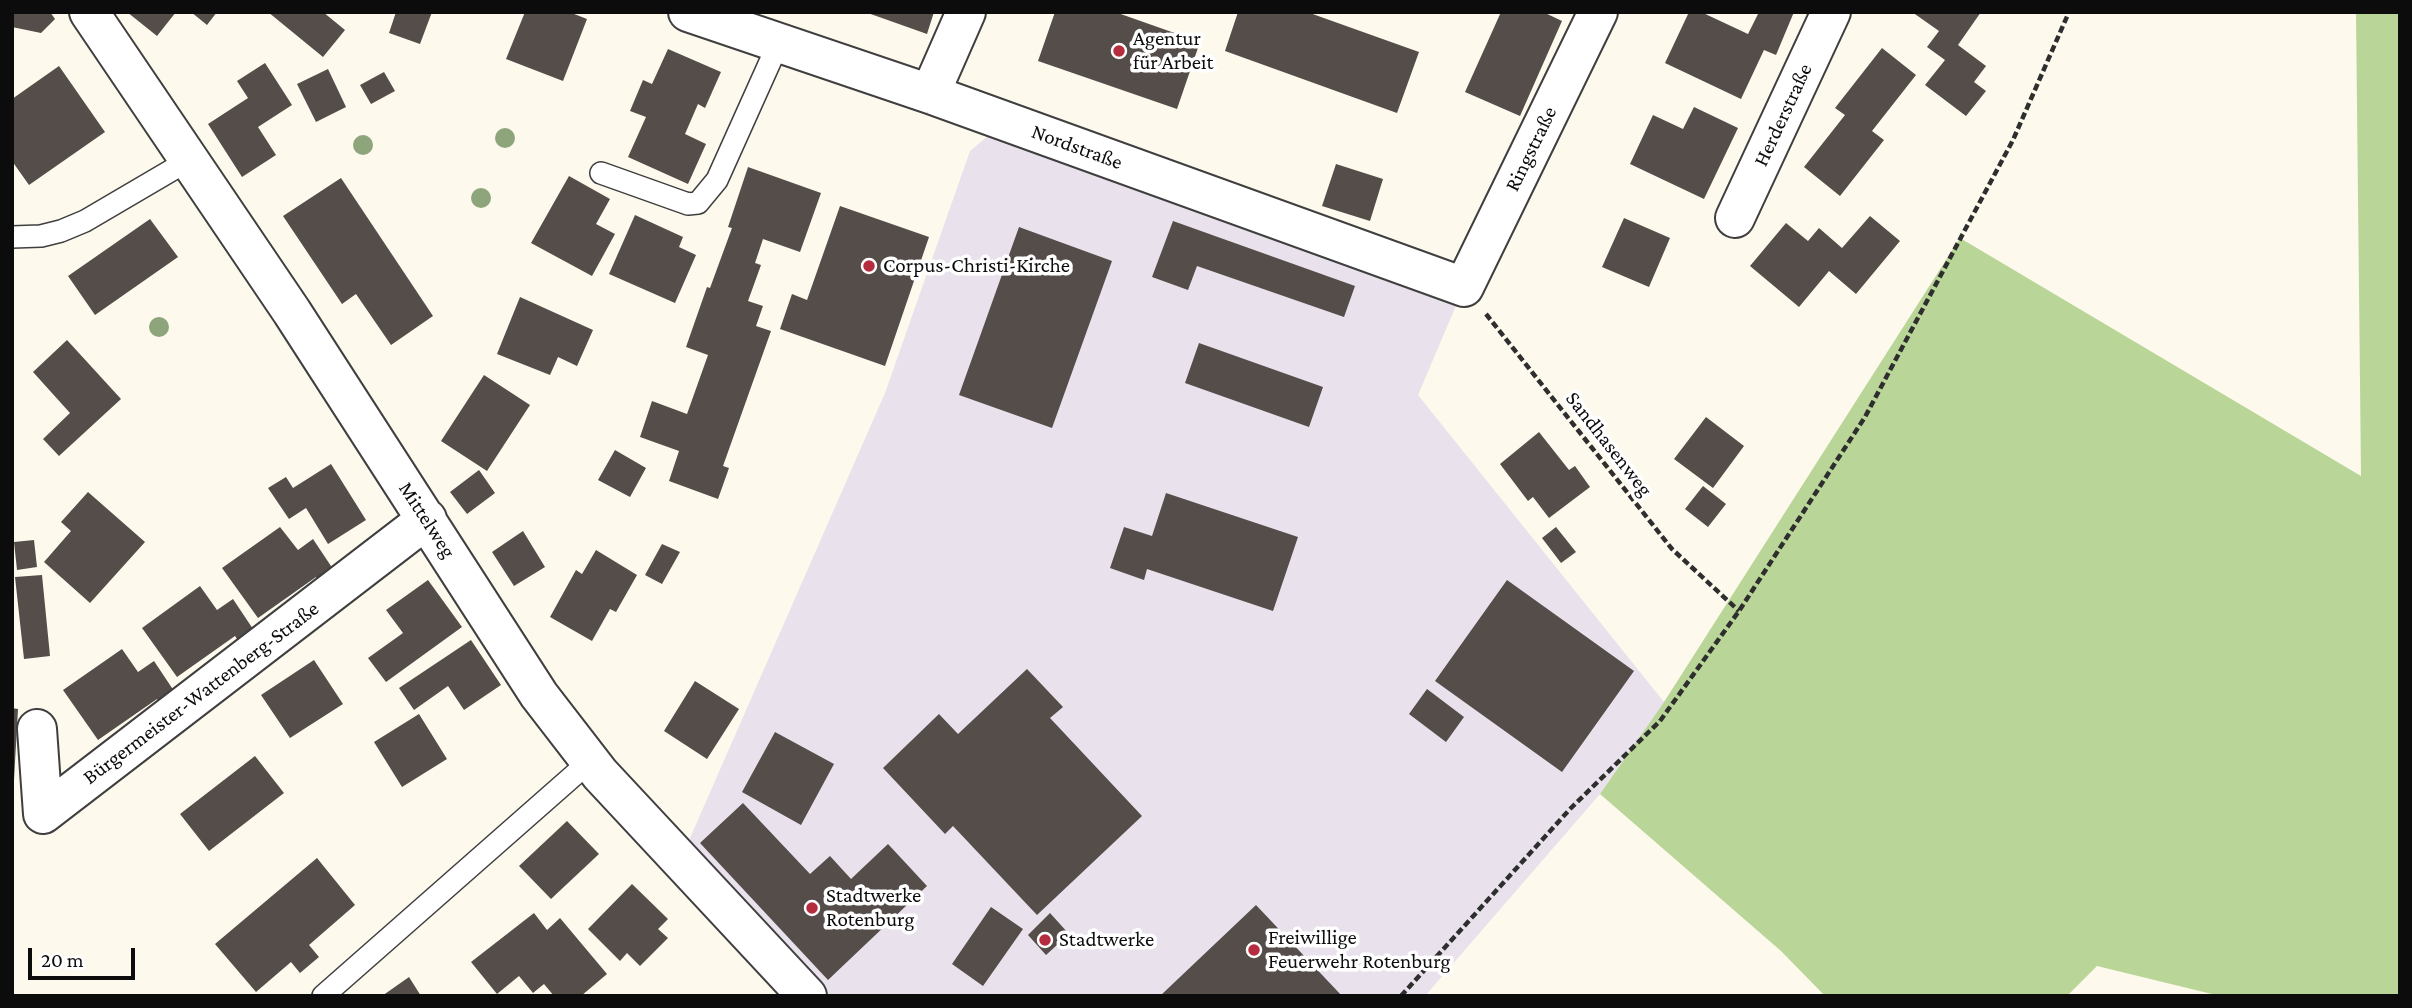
<!DOCTYPE html>
<meta charset="utf-8">
<style>
body{margin:0}
#map{position:relative;width:2412px;height:1008px;overflow:hidden;background:#fef9ed;font-family:"Crimson Pro",serif}
canvas{display:block}
.frame{position:absolute;inset:0;border:14px solid #0c0c0c;pointer-events:none}
.scale{position:absolute;left:28px;top:948px;width:107px;height:32px;box-sizing:border-box;border:4px solid #0c0c0c;border-top:0;padding-left:9px;font-size:21px;line-height:24px;white-space:nowrap;color:#0c0c0c;-webkit-text-stroke:5px #fff;paint-order:stroke}
</style>
<div id="map">
<canvas width="2412" height="1008"></canvas>
<div class="frame"></div>
<div class="scale">20 m</div>
</div>
<script>
const context = document.querySelector('canvas').getContext('2d');
context.lineJoin = 'round';
function paint(path, color) { context.fillStyle = color; context.fill(path, 'evenodd'); }
const shape = rows => new Path2D(rows.map(r => 'M' + r).join(''));
function trace(path, color, width, dash) { context.strokeStyle = color; context.lineWidth = width; context.lineCap = dash ? 'butt' : 'round'; context.setLineDash(dash || []); context.stroke(path); }
function drawText(font, color, halo, rows, align = 'center') {
  context.font = font + ' "Crimson Pro",serif'; context.lineWidth = 7; context.setLineDash([]); context.textBaseline = 'middle'; context.strokeStyle = halo; context.fillStyle = color; for (const [text, x, y, turn = 0] of rows) {
    context.save(); context.translate(x, y); context.rotate((+turn || 0) * Math.PI / 180); context.textAlign = isNaN(turn) ? turn : align; if (halo) context.strokeText(text, 0, 0); context.fillText(text, 0, 0); context.restore();
  }
}
paint(shape([
 [1005,122,1464,287,1418,395,1664,702,1600,794,1425,996,807,996,683,854,885,393,970,151]
]), '#e9e1eb');
paint(shape([
 [2356,12,2400,12,2400,996,2220,996,2097,966,2067,996,1825,996,1781,951,1600,794,1664,702,1960,238,2361,476]
]), '#b9d698');
paint(shape([
 [12,12,50,12,55,19,41,33,12,27],
 [127,12,176,12,157,36],
 [191,12,217,12,207,25],
 [268,12,323,12,345,30,323,57],
 [396,12,432,12,420,44,389,33],
 [525,12,569,12,587,19,563,81,506,59],
 [865,12,934,12,927,34],
 [1055,12,1115,12,1200,42,1177,109,1038,61],
 [1238,12,1307,12,1419,52,1397,113,1225,51],
 [1501,12,1543,12,1562,21,1520,116,1465,92],
 [1689,12,1701,12,1748,34,1759,12,1794,12,1776,55,1764,50,1741,99,1665,63],
 [1912,12,1981,12,1958,45,1986,66,1974,82,1986,91,1966,116,1925,85,1945,60,1927,47,1939,31],
 [1882,48,1916,75,1872,131,1884,140,1840,196,1804,167,1845,115,1835,108],
 [668,49,721,72,705,108,698,104,685,134,706,144,688,184,628,157,646,117,630,111,643,80,652,84],
 [265,63,292,105,258,127,276,155,242,177,208,124,248,98,237,81],
 [59,66,105,132,29,185,12,161,12,99],
 [328,69,346,107,316,122,297,84],
 [384,72,395,91,371,104,360,85],
 [1694,107,1738,128,1704,199,1630,164,1653,115,1683,129],
 [1336,164,1383,179,1370,221,1322,206],
 [748,167,821,193,800,252,763,239,755,263,761,265,748,301,763,306,756,326,771,331,723,466,729,468,718,499,669,481,679,451,640,437,652,401,687,414,708,355,686,347,707,287,710,288,732,228,728,227],
 [569,176,610,199,596,224,615,234,592,276,531,243],
 [341,178,433,316,391,345,356,294,342,304,283,216],
 [840,206,929,237,885,366,780,329,792,294,807,300],
 [635,215,683,237,679,247,696,255,675,303,609,274],
 [1870,216,1900,241,1856,294,1829,271,1799,307,1750,266,1786,223,1808,241,1819,228,1842,248],
 [1624,218,1670,238,1649,287,1602,267],
 [150,219,178,257,95,315,68,276],
 [1173,221,1355,286,1344,317,1197,266,1188,290,1152,277],
 [1019,227,1112,261,1052,428,959,395],
 [520,297,593,330,577,366,558,357,550,375,497,354],
 [67,340,121,399,59,456,43,439,70,413,33,372],
 [1199,343,1323,387,1309,427,1185,383],
 [484,375,530,405,487,471,441,441],
 [1706,417,1744,446,1713,488,1674,459],
 [1539,432,1569,470,1575,466,1590,487,1549,518,1533,497,1528,501,1500,464],
 [615,450,646,468,630,497,598,480],
 [331,464,366,520,328,544,306,508,289,519,268,488,286,477,293,488],
 [479,470,495,493,467,514,450,492],
 [1703,486,1726,504,1708,527,1685,509],
 [88,492,145,542,90,603,44,562,71,531,61,522],
 [1166,493,1298,537,1273,611,1147,569,1144,580,1110,568,1124,527,1152,536],
 [280,527,298,550,313,539,335,572,319,583,316,577,258,618,222,568],
 [1556,527,1576,552,1561,563,1542,538],
 [523,531,545,567,514,586,492,552],
 [34,540,37,567,17,570,14,542],
 [662,544,680,552,662,584,645,575],
 [596,550,637,575,616,612,610,609,592,641,550,617,576,570,582,574],
 [42,575,50,656,24,659,15,577],
 [428,580,462,627,386,682,368,658,403,633,386,610],
 [1507,580,1634,671,1562,772,1435,681],
 [200,586,217,610,233,599,255,632,239,642,235,636,177,677,142,628],
 [471,640,501,685,464,710,448,686,414,710,399,688],
 [122,649,138,672,154,661,176,694,161,705,157,699,98,740,63,690],
 [314,660,343,704,290,738,261,695],
 [1027,669,1063,707,1050,718,1142,816,1037,915,953,826,945,834,883,768,939,714,958,734],
 [695,681,739,709,707,759,664,731],
 [1427,689,1464,717,1446,742,1409,714],
 [12,708,18,709,14,780,12,780],
 [419,714,447,759,402,787,374,742],
 [775,732,834,764,801,825,742,792],
 [255,756,284,793,209,851,180,814],
 [743,803,810,874,830,856,851,879,888,844,927,886,828,980,700,843],
 [567,821,599,854,551,899,519,866],
 [317,858,355,905,309,945,319,957,300,973,291,962,256,992,215,944],
 [632,884,668,919,658,929,668,938,640,966,627,953,620,961,588,929],
 [1256,905,1342,996,1160,996],
 [991,907,1023,929,983,986,952,964],
 [534,913,547,930,560,918,607,974,581,996,554,996,544,984,533,993,519,976,497,994,471,962],
 [1050,913,1069,934,1046,955,1028,935],
 [409,977,421,996,382,996]
]), '#544d49');
const service = shape([
 [601,173,688,204,698,203,717,180,779,42],
 [12,237,41,236,61,231,85,221,189,160],
 [323,996,589,762]
]);
const minor = shape([
 [89,12,292,312,539,695,600,774,807,996],
 [688,12,930,94,1464,287,1598,12],
 [930,94,966,12],
 [1735,218,1831,12],
 [37,729,43,814,427,519]
]);
trace(service, '#3f3f3f', 24);
trace(minor, '#3f3f3f', 42);
trace(shape([
 [1486,314,1672,549,1739,611],
 [1401,996,1570,809,1660,721,1739,611,1865,417,2013,140,2069,12]
]), '#2e2e2e', 4.5, [7, 3.5]);
trace(service, '#fff', 21);
trace(minor, '#fff', 38);
context.fillStyle = '#8ea57c';
for (const [x, y] of [
 [505,138],
 [363,145],
 [481,198],
 [159,327]
]) { context.beginPath(); context.arc(x, y, 10, 0, 2 * Math.PI); context.fill(); }
for (const [x, y, r, color] of [
 [1119,51,7,"#b52c3e"],
 [869,266,7,"#b52c3e"],
 [812,908,7,"#b52c3e"],
 [1045,940,7,"#b52c3e"],
 [1254,950,7,"#b52c3e"]
]) { const dot = new Path2D(); dot.arc(x, y, r, 0, 2 * Math.PI); context.fillStyle = color; context.fill(dot); trace(dot, '#fff', 2.5); }
drawText('21px', '#0c0c0c', '#fff', [
 ["Agentur",1133,39],
 ["für Arbeit",1133,63],
 ["Corpus-Christi-Kirche",883,266],
 ["Stadtwerke",826,896],
 ["Rotenburg",826,920],
 ["Freiwillige",1268,938],
 ["Feuerwehr Rotenburg",1268,962],
 ["Stadtwerke",1059,940]
], 'left');
drawText('21px', '#0c0c0c', '#fff', [
 ["Herderstraße",1783,115,-65],
 ["Nordstraße",1077,147,20],
 ["Ringstraße",1531,149,-64],
 ["Sandhasenweg",1609,444,52],
 ["Mittelweg",427,520,57],
 ["Bürgermeister-Wattenberg-Straße",201,693,-37]
]);
</script>
